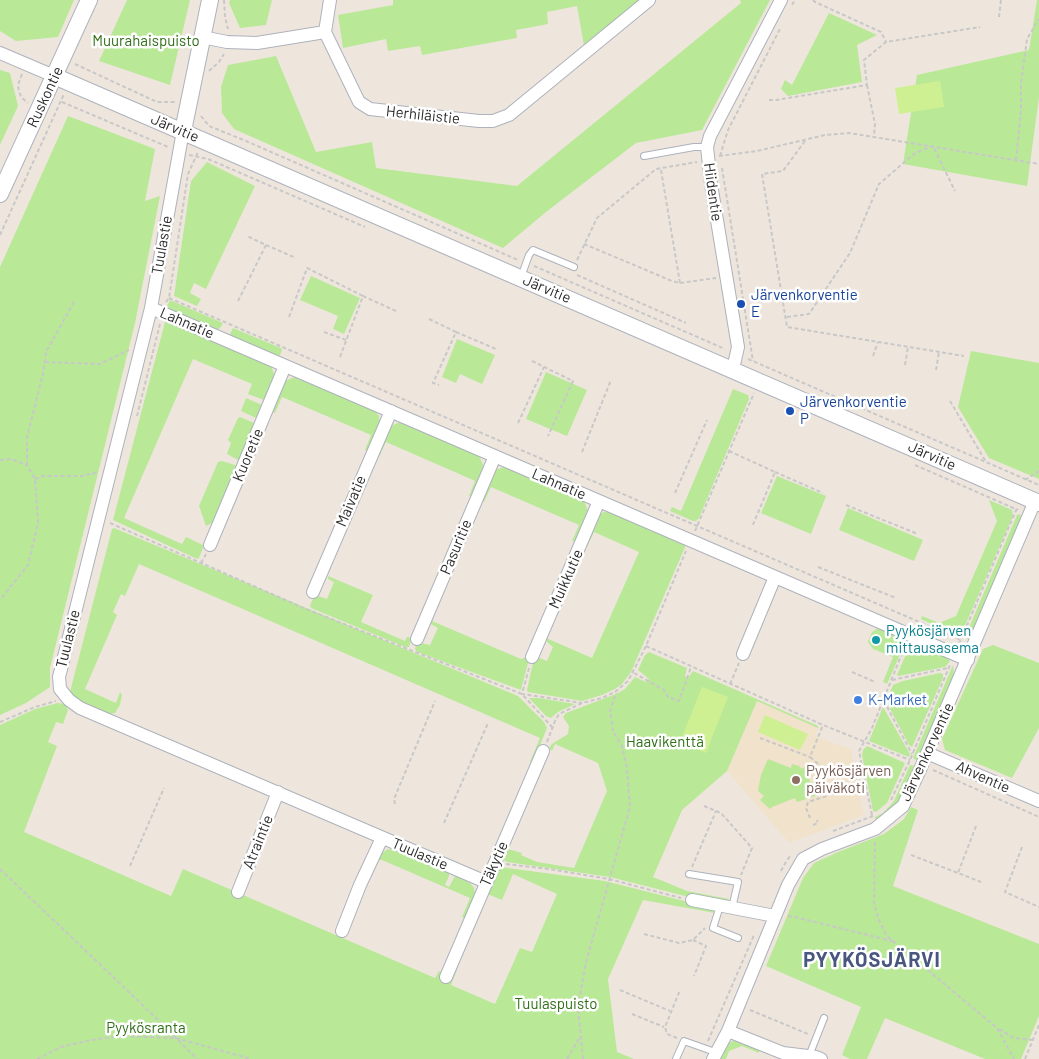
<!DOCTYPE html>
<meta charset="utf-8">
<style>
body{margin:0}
canvas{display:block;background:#eee6dd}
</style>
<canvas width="1039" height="1059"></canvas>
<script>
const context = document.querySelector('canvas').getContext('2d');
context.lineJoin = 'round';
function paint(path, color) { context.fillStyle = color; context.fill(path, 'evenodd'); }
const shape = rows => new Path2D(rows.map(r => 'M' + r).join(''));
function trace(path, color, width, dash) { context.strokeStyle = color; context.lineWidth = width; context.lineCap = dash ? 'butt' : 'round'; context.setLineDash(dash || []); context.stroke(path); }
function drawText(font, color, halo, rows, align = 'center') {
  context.font = font + ' Barlow,sans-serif'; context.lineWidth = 5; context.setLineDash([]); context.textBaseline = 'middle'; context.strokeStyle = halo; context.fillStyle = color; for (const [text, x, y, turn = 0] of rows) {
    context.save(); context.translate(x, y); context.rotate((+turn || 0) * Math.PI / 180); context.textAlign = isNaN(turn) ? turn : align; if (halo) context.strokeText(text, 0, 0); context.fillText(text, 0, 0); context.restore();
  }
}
paint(shape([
 [757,701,818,728,815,736,851,749,864,815,789,843,727,771]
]), '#f1e2cc');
paint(shape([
 [0,0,74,0,58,37,16,41,0,31],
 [127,0,190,0,170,85,99,61],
 [230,0,272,0,266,25,240,28,229,3],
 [393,0,640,0,584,46,577,6,547,12,548,24,516,30,517,38,422,55,420,46,388,51,386,39,343,48,338,15,393,5],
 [740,0,770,0,702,130,636,143,546,212,503,248,234,129,222,113,221,87,228,65,276,56,316,152,372,142,376,168,517,186,741,3],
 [1037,0,1039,0,1039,97,1027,186,903,164,917,75,1029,50],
 [829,13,877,35,857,45,862,82,788,96,781,89,785,80,792,85],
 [0,70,10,73,18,106,0,145],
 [68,116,155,149,145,201,160,196,135,323,50,668,50,687,26,703,0,715,0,267],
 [207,162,255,186,206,289,194,283,190,293,201,299,197,306,174,296,191,181],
 [311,276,360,298,344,334,333,329,338,316,300,300],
 [170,300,223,323,220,328,217,330,170,309,167,306],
 [165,322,169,322,271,366,275,376,264,400,248,394,252,384,193,359,124,518,182,544,186,537,203,545,203,548,199,558,197,559,113,520],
 [233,328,281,348,282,350,280,355,278,356,231,336,230,334],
 [457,339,495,355,482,384,460,374,456,383,442,377],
 [971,351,1039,363,1039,479,989,458,958,407],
 [546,372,587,390,567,436,526,419],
 [295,377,375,411,379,416,380,424,368,451,365,450,371,435,282,397,275,413,272,412,285,381],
 [733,389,748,395,749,399,699,518,696,521,693,521,670,511,672,507,681,511],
 [246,398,262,405,263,407,258,417,256,418,241,411],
 [240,417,254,423,254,426,241,459,238,460,227,454,231,443,228,440,238,418],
 [400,422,479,456,484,467,472,496,469,496,475,481,473,480,386,442,379,457,378,456,389,427],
 [222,461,235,465,236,468,212,523,206,526,199,506,218,462],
 [504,467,584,501,588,511,575,542,572,541,579,525,491,487,484,502,483,501,495,470],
 [777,476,826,496,811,534,761,513],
 [989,500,1012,510,1013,516,963,630,959,634,955,635,921,619,922,616,939,623,956,616,997,521],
 [848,508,923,540,914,561,839,530],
 [604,512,608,512,686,545,631,672,622,684,615,689,602,695,582,701,528,692,527,690,534,658,537,657,547,661,553,647,547,642,546,638,592,658,639,552,594,532,587,547,586,546,600,514],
 [1020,514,1021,518,969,640,965,637,1017,515],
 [114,528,518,696,544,722,547,728,533,762,530,762,540,738,139,564,125,596,121,594,113,612,117,615,85,689,116,703,120,692,122,695,120,705,115,713,110,714,80,701,70,692,112,529],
 [328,576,373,595,361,622,405,641,407,637,412,638,409,647,405,647,311,608,310,605,315,595,327,599,334,582,328,579],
 [432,616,434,617,432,621,521,659,527,657,529,659,521,690,417,652,415,649,417,642,430,645,438,628,429,623],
 [878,628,906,641,887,684,883,682,893,657,873,649,868,642,872,632],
 [912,643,947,658,950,661,945,667,898,676,897,675,910,645],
 [993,645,1039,663,1039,728,1012,778,945,750,942,739,983,649],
 [649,652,687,668,685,676,688,678,693,671,818,726,818,728,757,701,727,771,682,810,653,877,687,891,729,899,726,903,685,896,610,877,507,862,502,859,508,849,522,853,521,855,537,862,574,868,607,791,598,763,555,744,552,751,549,748,552,744,568,734,569,726,563,717,566,713,616,694,625,689,635,677,646,682,649,679,638,670,645,655],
 [953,665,954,675,918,761,913,758],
 [940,673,943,674,943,678,912,747,909,745,886,701,893,685,903,681],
 [529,698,539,698,575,704,558,712,551,718,546,716],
 [58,703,65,704,68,710,63,724,56,722,48,742,57,746,24,832,171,896,183,869,435,978,439,971,442,973,457,970,451,985,495,1004,520,948,532,952,557,894,513,874,502,900,490,895,488,894,500,867,605,881,688,902,715,911,715,913,643,900,608,979,617,1052,634,1059,0,1059,0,725,35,709],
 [883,707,910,754,909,757,869,741],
 [867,746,905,763,887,803,876,812,873,811,862,755,863,750],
 [768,759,791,768,792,764,799,766,802,769,806,765,812,768,807,773,810,782,817,782,819,789,815,796,797,802,795,798,772,807,770,809,760,800,764,796,758,791,761,775],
 [910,765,916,766,898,804,876,821,875,817,883,813,894,801],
 [911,807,918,810,893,886,1039,944,1039,1016,1021,1059,985,1059,885,1018,867,1059,850,1059,842,1055,861,1007,766,966,803,878,814,863,838,852,884,834,904,819],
 [388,849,394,850,449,873,449,876,445,885,449,887,455,876,470,883,474,888,475,894,465,918,462,917,470,898,382,860,379,860,382,853],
 [736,1040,759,1049,759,1053,742,1046,729,1051,726,1059,718,1059,725,1044]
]), '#b9e897');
paint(shape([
 [940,81,944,107,899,114,895,88],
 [702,687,728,697,706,753,680,742],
 [765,715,808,734,800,750,758,732]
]), '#cff092');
const lane = shape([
 [644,156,694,147,707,147],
 [521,277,529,255,533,250,574,267],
 [689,874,738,882,732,908],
 [720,906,713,928,738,938],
 [809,1056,824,1018],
 [676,1059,684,1041,715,1052]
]);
const street = shape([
 [325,32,330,0],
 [202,37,227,42,257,43,325,32,359,102,370,109,479,121,493,121,509,115,649,0],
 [0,53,54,76],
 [183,131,151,308,59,677,60,689,69,700,80,708,486,882],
 [151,308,968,660],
 [733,369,738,347,711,184,707,147,710,136,781,0],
 [210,545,285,366],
 [313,592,391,411],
 [417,639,495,456],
 [743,654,775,577],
 [532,657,599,501],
 [927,753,1039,801],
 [238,892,278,792],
 [692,900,775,916],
 [342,931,360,885,382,838],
 [446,977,543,751],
 [728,1031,783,1053,816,1057,821,1059],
 [713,1059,728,1031,788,885,803,859,822,849,875,829,903,806,919,772,1035,501]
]);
const secondary = shape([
 [54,76,1039,503],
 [183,131,210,0],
 [0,194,89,0]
]);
trace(lane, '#adb2bc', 8);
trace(street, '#adb2bc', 14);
trace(secondary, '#adb2bc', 18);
trace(shape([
 [224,0,225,17,228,29],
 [813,0,815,2,881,32,886,42],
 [792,5,795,0],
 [999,17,1001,0],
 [75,64,157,102,175,102],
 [209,71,219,62,224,54],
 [22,74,18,85,19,92,22,98,28,103],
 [867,85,875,124,874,136],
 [769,100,776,100,867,85,864,60,886,42,980,27],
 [62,102,168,147],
 [201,116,209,126,246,141,518,260],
 [805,141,783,171,762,174,787,327,964,356],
 [189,155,208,159,365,227],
 [719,156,757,151,825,135,849,133,1039,164],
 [720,156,728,130,781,27],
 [1016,160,1021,111,1021,83,1027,39,1039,19],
 [722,168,753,361],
 [661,170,680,283],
 [0,235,64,94],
 [584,244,672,281,680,283,716,278],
 [266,245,296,258],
 [577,260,597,218,656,169,697,162],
 [534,266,725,349],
 [577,275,686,323],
 [169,298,961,640],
 [238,301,266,245,247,236],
 [166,302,169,298,188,174,198,152],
 [289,317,307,268,363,296],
 [787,317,809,314,850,253,879,184,915,153,933,146,955,191],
 [429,319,456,332,433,383,439,385],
 [324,332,346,340],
 [456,332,496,349],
 [873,356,878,342],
 [340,357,363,296,398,312],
 [748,359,1039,485],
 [532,361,573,381,548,436],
 [45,362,100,364,129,350],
 [905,365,908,347],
 [936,370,939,352],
 [950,401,986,462],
 [137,416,160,324],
 [518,423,544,367],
 [729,451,775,472,752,527],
 [582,452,611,380],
 [0,460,11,459,27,465,35,479,38,523,28,565,0,600],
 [27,465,27,437,43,374,46,352,74,302],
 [915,465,1018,510],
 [775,472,823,493],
 [35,479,43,476,81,476,99,472],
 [1025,480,1039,471],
 [675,493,707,420],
 [846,505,918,534],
 [110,523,306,609,522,694,552,727],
 [695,531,754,393],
 [201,563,206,554],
 [818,567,896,598],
 [959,644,1017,508],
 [646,646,823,725,910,760],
 [529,668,522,694,582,703],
 [852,672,875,682],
 [634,673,664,690,668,697,679,701,691,667],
 [892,680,948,668],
 [730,684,739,663],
 [884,701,912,754],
 [0,722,35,707,56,701],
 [760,738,810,757],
 [547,742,555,721,559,714,582,703,602,698,615,692,628,681,646,646,686,551],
 [933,770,1039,817],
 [891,800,910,760,950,665],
 [395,804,394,799,435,701],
 [704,806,721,813,752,848,741,875],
 [872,815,859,751,872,728,905,646],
 [810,818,806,808,808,802,827,796,822,767,810,757,823,725],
 [444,823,488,723],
 [813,825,818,823,817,820],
 [976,826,958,873,981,882],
 [833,831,873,816],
 [875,842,874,903,879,920,887,936,997,1028,1014,1059],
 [1022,847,1005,892,1039,907],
 [911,855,958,873],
 [506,864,549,869,609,879,681,898],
 [130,866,164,788],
 [692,867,716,811],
 [0,869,153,1015,197,1059],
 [781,871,786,862,790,856],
 [788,916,795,917,892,941],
 [644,934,679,943,693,940,705,928],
 [693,940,706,946,694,976],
 [620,990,670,1011],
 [750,1010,808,1034],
 [632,1014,664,1027],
 [999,1029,1014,1038,1033,1040],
 [677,1038,667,1034,665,1027,680,990],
 [708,1041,754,935],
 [37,1059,61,1047,91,1040,123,1036,176,1038,251,1059],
 [567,1059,580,1037],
 [583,1059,578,1007,586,962,630,807,627,768,622,746,613,731,610,711,616,693],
 [1025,1059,1039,1025]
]), '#c8c8c8', 2, [4, 2.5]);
trace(lane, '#fff', 6);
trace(street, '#fff', 12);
trace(secondary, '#fff', 16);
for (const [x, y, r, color] of [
 [741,304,5,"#1a4fb4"],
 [790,411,5,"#1a4fb4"],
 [876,640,5,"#0f9aa8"],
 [858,700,5,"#3f7fe0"],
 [796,780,5,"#8d6e63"]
]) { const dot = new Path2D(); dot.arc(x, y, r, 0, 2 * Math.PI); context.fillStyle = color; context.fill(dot); trace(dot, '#fff', 2); }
drawText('15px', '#2f6f16', '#fff', [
 ["Muurahaispuisto",146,41],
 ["Haavikenttä",665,742],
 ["Tuulaspuisto",556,1004],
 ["Pyykösranta",146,1028]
]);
drawText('15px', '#2c2c2c', '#fff', [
 ["Ruskontie",45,97,-65],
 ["Herhiläistie",423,115,6],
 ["Järvitie",175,128,23],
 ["Hiidentie",713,192,82],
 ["Tuulastie",162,245,-80],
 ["Järvitie",547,289,23],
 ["Lahnatie",187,323,23],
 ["Kuoretie",248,455,-67],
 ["Järvitie",932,456,24],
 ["Lahnatie",559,484,23],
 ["Maivatie",351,501,-67],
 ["Pasuritie",456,547,-67],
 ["Muikkutie",566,579,-66],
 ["Tuulastie",68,639,-76],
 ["Järvenkorventie",927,752,-65],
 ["Ahventie",983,777,24],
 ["Atraintie",258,842,-68],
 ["Tuulastie",420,854,23],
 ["Täkytie",494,864,-66]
]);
drawText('15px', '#164399', '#fff', [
 ["Järvenkorventie",751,295],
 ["E",751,312],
 ["Järvenkorventie",800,402],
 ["P",800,419]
], 'left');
drawText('15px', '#0d838f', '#fff', [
 ["Pyykösjärven",886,631],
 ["mittausasema",886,648]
], 'left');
drawText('15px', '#366cbe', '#fff', [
 ["K-Market",868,700]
], 'left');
drawText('15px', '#785e54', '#fff', [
 ["Pyykösjärven",806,771],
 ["päiväkoti",806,788]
], 'left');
context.letterSpacing = '1px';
drawText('bold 20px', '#495780', '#fff', [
 ["PYYKÖSJÄRVI",872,960]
]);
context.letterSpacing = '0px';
</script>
